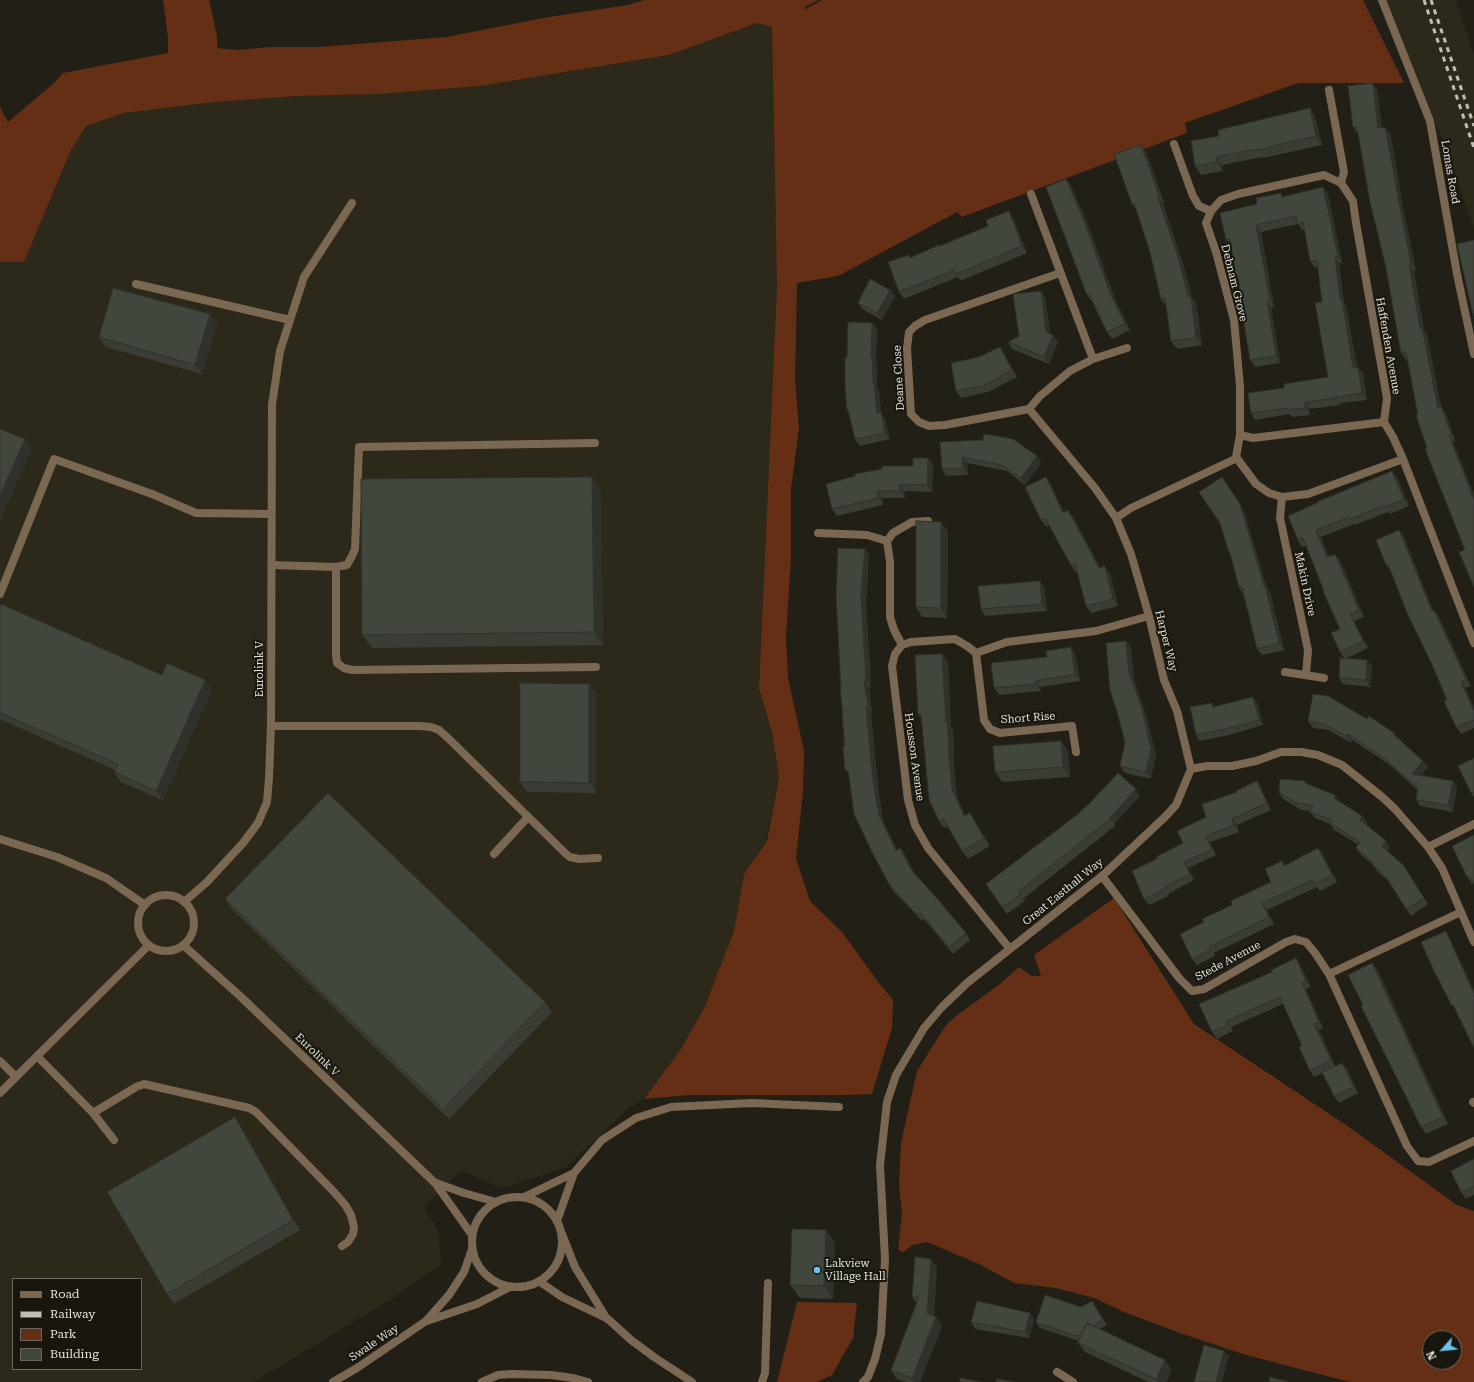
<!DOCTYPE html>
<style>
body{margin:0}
#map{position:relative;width:1474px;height:1382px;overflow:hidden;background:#211f16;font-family:"Roboto Serif",serif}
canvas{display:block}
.legend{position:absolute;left:12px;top:1278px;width:130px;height:92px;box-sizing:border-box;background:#18160d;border:1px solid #69675f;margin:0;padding:5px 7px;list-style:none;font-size:12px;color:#e2e1db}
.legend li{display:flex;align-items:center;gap:8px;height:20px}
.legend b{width:20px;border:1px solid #69675f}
.north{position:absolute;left:1422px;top:1330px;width:40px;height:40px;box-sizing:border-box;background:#18160d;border:1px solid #69675f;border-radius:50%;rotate:243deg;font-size:11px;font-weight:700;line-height:16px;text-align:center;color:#e2e1db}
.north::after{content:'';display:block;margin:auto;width:14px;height:18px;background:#6cc3f2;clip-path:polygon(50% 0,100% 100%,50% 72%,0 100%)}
</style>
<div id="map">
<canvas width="1474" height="1382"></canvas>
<ul class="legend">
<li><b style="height:5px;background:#7a6853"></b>Road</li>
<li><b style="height:5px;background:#bfbeb7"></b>Railway</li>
<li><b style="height:11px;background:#652f15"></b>Park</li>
<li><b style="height:11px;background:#42473d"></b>Building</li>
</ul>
<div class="north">N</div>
</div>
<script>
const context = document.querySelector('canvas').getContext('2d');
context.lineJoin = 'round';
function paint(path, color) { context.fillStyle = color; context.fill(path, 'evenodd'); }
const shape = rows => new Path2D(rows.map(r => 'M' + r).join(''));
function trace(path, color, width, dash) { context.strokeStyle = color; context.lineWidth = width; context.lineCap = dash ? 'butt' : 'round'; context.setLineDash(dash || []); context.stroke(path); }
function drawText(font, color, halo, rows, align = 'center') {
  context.font = font + ' "Roboto Serif",serif'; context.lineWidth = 4; context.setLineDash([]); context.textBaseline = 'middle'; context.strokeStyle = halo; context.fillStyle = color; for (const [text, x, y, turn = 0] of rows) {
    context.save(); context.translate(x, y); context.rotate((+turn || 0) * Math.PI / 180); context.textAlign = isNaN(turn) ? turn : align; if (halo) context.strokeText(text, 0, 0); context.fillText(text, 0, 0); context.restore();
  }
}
paint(shape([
 [1386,0,1456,0,1474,55,1474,229,1447,151],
 [757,23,772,27,777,286,759,688,772,732,779,778,766,841,744,874,734,931,705,1006,681,1049,644,1099,630,1107,565,1168,502,1188,461,1171,424,1207,439,1232,441,1264,393,1298,254,1382,0,1382,0,262,24,262,71,150,86,126,123,112,215,102,298,96,379,94,480,86,669,55],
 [13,1279,141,1279,141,1369,13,1369]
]), '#2c291a');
paint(shape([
 [163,0,209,0,217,36,217,48,237,50,270,47,319,47,446,37,549,17,628,5,644,0,819,0,805,7,804,10,822,0,1363,0,1404,83,1298,83,1185,123,1187,133,962,217,957,212,838,276,797,283,795,380,799,428,791,489,791,557,786,637,788,678,804,751,803,792,796,858,810,901,842,932,879,983,893,1000,892,1028,872,1094,844,1095,690,1095,644,1099,681,1049,705,1006,734,931,744,874,767,841,779,778,772,732,759,688,777,286,772,27,757,23,669,55,480,86,379,94,298,96,215,102,123,113,86,126,71,150,24,262,0,262,0,107,8,122,54,83,63,73,168,53,168,38],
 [1114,898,1194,1024,1346,1125,1457,1205,1474,1211,1474,1382,1350,1382,1246,1355,1183,1334,1124,1312,1094,1298,1056,1288,1014,1283,979,1264,927,1242,913,1245,903,1252,898,1250,902,1213,899,1185,901,1143,917,1071,946,1025,956,1016,1000,984,1019,967,1032,976,1041,976,1034,955],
 [1430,1338,1454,1338,1454,1362,1430,1362],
 [797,1302,857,1303,853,1338,832,1375,817,1382,777,1382]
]), '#652f15');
trace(shape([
 [136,284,290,320],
 [272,405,280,351,304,277,352,203],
 [272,565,336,567,347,565,352,556,355,549,359,447,595,443],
 [336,567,336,655,337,663,344,668,352,670,596,667],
 [0,594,54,459,152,494,196,513,271,514],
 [271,726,419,726,431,727,439,730,448,738,565,853,570,857,579,859,598,858],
 [0,839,57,857,106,878,145,905],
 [494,854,528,817],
 [37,1056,93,1113,114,1140],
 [0,1061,16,1077],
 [93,1113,136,1087,144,1084,249,1108,256,1112,335,1193,346,1206,351,1215,354,1227,353,1234,348,1242,342,1246],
 [524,1197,574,1173],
 [557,1221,574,1173,602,1140,636,1118,671,1107,752,1103,839,1107],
 [762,1382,765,1373,768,1283]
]), '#7a6853', 8);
trace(shape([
 [1382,0,1430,121,1457,274,1474,354],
 [1329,90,1344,172,1341,183],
 [1174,144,1193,196,1199,206,1211,211],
 [1341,183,1353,201,1356,223,1387,398,1384,422,1393,437,1403,459,1474,643],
 [1031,194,1093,359],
 [1060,273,925,320,915,326,909,332,907,348,911,414,919,422,929,426,945,425,1029,409,1040,396,1070,371,1093,359,1127,348],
 [1029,409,1095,488,1116,518,1131,554,1149,616,1164,680,1177,711,1191,769],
 [1240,435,1253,438,1384,422],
 [1236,457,1256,484,1269,493,1282,497,1308,494,1403,459],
 [1282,497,1280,518,1308,650,1306,675],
 [1116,518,1131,508,1235,459,1236,457,1240,435,1240,386,1234,320,1216,252,1206,223,1211,211,1221,200,1238,194,1324,175,1341,183],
 [818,533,867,535,887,541],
 [902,645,895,654,892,666,908,800,915,825,928,848,1010,949],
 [902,645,911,642,955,639,967,646,976,653,984,720,990,729,1000,733,1072,726,1076,752],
 [902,645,894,630,890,617,890,562,887,541,893,533,912,522,928,521],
 [976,653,1007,642,1096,631,1149,616],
 [1285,672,1324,678],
 [1428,847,1474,824],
 [1102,876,1179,978,1192,991,1204,989,1286,942,1295,939,1306,942,1315,953,1329,974,1407,1146,1418,1161,1429,1162,1474,1141],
 '138 923a28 28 0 1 1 56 0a28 28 0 1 1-56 0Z',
 [184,902,207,882,243,843,258,823,267,802,269,778,271,726,272,405],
 [183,945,240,996,435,1183,472,1235],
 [1329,974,1461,912],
 [0,1093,149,945],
 [1473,1102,1474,1103],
 [436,1183,464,1193,496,1202],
 [562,1234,575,1267,607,1319],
 [540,1282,562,1297,608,1319,631,1340,654,1357,692,1382],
 [1057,1372,1073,1382],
 [482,1382,498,1375,511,1374,551,1375,573,1378,588,1382],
 [863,1382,868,1377,875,1359,881,1334,885,1259,880,1165,887,1102,896,1075,924,1028,942,1007,967,983,1102,876,1166,816,1176,805,1191,769,1207,766,1232,766,1256,761,1281,752,1301,752,1318,755,1342,765,1381,796,1395,809,1428,847,1442,868,1474,942]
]), '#7a6853', 8);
trace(shape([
 '472 1242a45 45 0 1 1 90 0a45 45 0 1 1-90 0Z',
 [427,1321,477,1304,510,1287],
 [333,1382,357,1368,426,1321,449,1295,464,1272,472,1249]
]), '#7a6853', 8);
trace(shape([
 [1424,0,1474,148],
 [1431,0,1474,126]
]), '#bfbeb7', 3, [5, 5]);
paint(shape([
 [1377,89,1382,128,1390,134,1396,165,1402,204,1416,270,1414,271,1424,330,1427,335,1441,407,1446,413,1455,441,1453,442,1474,494,1474,587,1465,550,1427,448,1418,415,1407,359,1406,360,1401,353,1386,268,1358,134,1353,127],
 [1310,108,1315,117,1322,145,1263,158,1262,157,1222,165,1223,171,1201,175,1195,166,1219,136],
 [1146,152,1164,202,1163,203,1184,267,1192,298,1196,304,1202,345,1177,349,1171,341,1167,307,1161,299,1150,252,1137,211,1132,204],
 [1066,179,1071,186,1089,227,1115,299,1130,330,1112,339,1107,332,1092,301,1092,302,1087,295],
 [1328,194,1342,263,1339,263,1344,303,1346,306,1357,367,1363,373,1367,400,1340,403,1341,405,1309,409,1310,415,1292,417,1290,414,1255,420,1251,413,1284,388,1328,377,1322,302,1318,267,1315,268,1310,261,1305,230,1302,230,1298,224,1261,232,1274,307,1271,307,1280,363,1255,367,1250,360,1244,311,1238,280,1236,276,1231,247,1226,240,1257,204,1284,197],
 [1013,218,1027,253,960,281,958,277,904,299,899,292,940,246],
 [890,290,895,296,882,320,862,309,858,303],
 [1045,297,1050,334,1058,342,1049,364,1012,349,1008,342,1019,336],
 [872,323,877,329,876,362,877,363,877,388,879,390,881,413,885,419,890,439,860,446,855,439,849,413,847,410,847,357],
 [217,324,202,374,106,347,99,337],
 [1004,353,1017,377,988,392,961,398,956,391],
 [940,442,1037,456,1041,463,1025,485,1007,471,967,463,968,475,946,476,942,469],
 [928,458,933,465,932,492,904,491,905,498,882,498,883,505,837,516,832,509],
 [1397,477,1409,506,1390,514,1388,512,1355,525,1354,524,1321,537,1329,557,1340,560,1364,617,1354,621,1368,648,1345,659,1367,660,1372,667,1370,687,1343,684,1339,678,1344,658,1340,652,1340,629,1306,546,1302,547,1298,540],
 [1050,483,1064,513,1068,510,1073,517,1100,568,1110,573,1118,606,1091,613,1086,606,1077,571,1075,572,1071,565,1049,525,1046,527,1041,520],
 [601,490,603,645,372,648,362,635],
 [1244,511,1267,588,1270,592,1284,650,1262,655,1257,649,1243,594,1239,587,1231,556,1229,553],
 [1399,530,1404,537,1433,611,1434,610,1439,617,1471,686,1465,688,1474,708,1474,728,1461,734,1456,727,1447,700,1431,662,1391,571,1386,565],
 [948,531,947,618,922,617,916,607],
 [865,549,869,555,866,602,871,687,869,687,872,713,871,713,878,787,883,821,897,850,900,848,905,855,915,874,966,933,970,940,953,954,924,919,922,921,893,891,889,884,849,774,845,770,841,689],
 [1044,587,1047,611,985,616,981,609],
 [0,606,162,675,205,680,212,689,163,800,121,782,114,772,115,770,0,719],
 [1126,641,1131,648,1134,679,1146,715,1156,755,1151,779,1125,773,1120,766,1125,743],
 [942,654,948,662,951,728,953,730,954,754,953,754,957,797,965,815,975,821,990,846,968,859,962,851,948,827,944,828,939,821,922,720,918,714],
 [1075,654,1080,681,1040,687,1041,691,999,695,994,688],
 [589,684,596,694,596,793,527,792,520,782],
 [1253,697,1257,703,1263,725,1229,735,1200,741,1196,735,1215,707],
 [1367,719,1394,733,1397,738,1428,767,1421,775,1453,781,1457,787,1453,812,1420,806,1416,800,1417,790,1390,765,1352,740,1351,743,1329,730,1313,728,1308,721],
 [1061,741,1068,751,1070,777,1002,782,995,772],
 [1474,758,1474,797,1471,793],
 [1257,781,1261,788,1271,810,1237,825,1239,832,1210,842,1216,855,1188,868,1194,880,1168,894,1169,896,1149,905,1144,899,1157,859,1183,843,1206,817,1237,792],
 [1308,785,1340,802,1362,816,1367,822,1366,824,1386,841,1390,848,1387,851,1408,873,1428,904,1411,916,1389,882,1377,871,1373,865,1360,854,1356,848,1358,844,1334,830,1330,824,1315,818,1310,812,1311,811,1301,810,1283,799,1279,793],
 [1140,796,1114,824,1115,826,1023,899,1025,901,1007,914,986,884],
 [1474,835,1473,883,1472,884,1467,877],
 [1318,848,1323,855,1337,882,1320,891,1317,887,1267,910,1274,924,1214,953,1215,956,1197,965,1192,959,1232,905,1271,882,1282,861,1285,866],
 [225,899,545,1002,552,1012,449,1119,232,909],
 [1296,958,1300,965,1311,987,1306,989,1323,1028,1319,1030,1335,1066,1342,1063,1347,1069,1358,1093,1339,1103,1334,1096,1323,1073,1314,1077,1310,1071,1302,1046,1283,1004,1231,1027,1233,1031,1217,1039,1212,1032,1272,972],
 [1372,963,1377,969,1448,1124,1426,1134,1421,1127,1363,1005],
 [235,1117,241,1127,300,1230,174,1304,167,1294],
 [1474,1159,1474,1195,1466,1199,1461,1192],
 [835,1243,833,1299,800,1298,790,1285],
 [937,1267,934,1316,936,1317,942,1326,920,1382,905,1382,897,1379,891,1370,917,1304,912,1297],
 [1081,1307,1095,1307,1107,1325,1100,1329,1172,1370,1166,1382,1148,1382,1085,1352,1078,1343,1079,1341,1040,1328,1036,1322],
 [1034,1320,1029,1338,975,1329,971,1322]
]), '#393d34');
paint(shape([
 [1373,83,1377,89,1383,135,1378,128],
 [1310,108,1315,117,1322,145,1316,136],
 [1385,127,1390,134,1396,165,1402,204,1416,270,1411,263,1398,197],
 [1141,145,1146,152,1164,202,1159,195],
 [1216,157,1222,165,1223,171,1217,162],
 [1066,179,1071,186,1089,227,1115,299,1130,330,1125,324,1110,293],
 [1323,187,1328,194,1342,263,1338,256],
 [1157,195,1163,203,1184,267,1192,298,1196,304,1202,345,1196,338,1188,297],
 [1009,211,1013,218,1027,253,1022,246],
 [1256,225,1261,232,1274,307,1270,300],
 [1335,257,1339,263,1344,303,1346,306,1358,374,1353,368,1340,299],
 [1409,264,1414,271,1424,330,1427,335,1441,407,1446,413,1455,441,1451,434,1438,408,1420,329],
 [890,290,895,296,882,320,877,313],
 [1041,291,1045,297,1051,339,1046,332],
 [1267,301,1271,307,1280,363,1276,356],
 [210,314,217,324,202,374,195,365],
 [872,323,877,329,876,362,877,363,877,388,879,390,881,413,885,419,890,439,885,433,877,413,873,384,871,357],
 [1053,335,1058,342,1049,364,1044,357],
 [1000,347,1004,353,1017,377,1012,370],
 [1358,367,1363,373,1367,400,1362,393],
 [1336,397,1340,403,1341,405,1336,398],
 [1305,402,1309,409,1310,415,1305,408],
 [1449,435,1453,442,1474,494,1474,500],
 [25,439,32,449,0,522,0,496],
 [1037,456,1041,463,1025,485,1021,478],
 [962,457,967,463,968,475,963,468],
 [928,458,933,465,932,492,927,485],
 [1392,471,1397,477,1409,506,1404,499],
 [592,477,601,490,603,645,594,632],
 [1046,477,1050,483,1068,520,1063,513],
 [1222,477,1244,511,1267,588,1270,592,1284,650,1279,643,1264,586],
 [900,484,904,491,905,498,900,491],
 [877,491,882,498,883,505,879,498],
 [1068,510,1073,517,1104,574,1099,568],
 [941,522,948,531,947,618,941,608],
 [1316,530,1321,537,1332,564,1327,557],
 [1399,530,1404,537,1436,618,1432,611],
 [865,549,869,555,866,602,871,687,866,680,861,595],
 [1335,554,1340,560,1364,617,1359,610],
 [1105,566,1110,573,1118,606,1113,599],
 [1040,581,1044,587,1047,611,1042,604],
 [1434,610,1439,617,1471,686,1466,679],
 [1350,614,1354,621,1368,648,1363,641],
 [1126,641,1131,648,1134,679,1146,715,1156,755,1151,779,1146,772,1129,673],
 [1071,647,1075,654,1080,681,1075,674],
 [942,654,948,662,951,728,953,730,954,754,949,746,946,722],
 [1367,660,1372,667,1370,687,1366,680],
 [205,680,212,689,163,800,156,791],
 [864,680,869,687,872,713,868,707],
 [1036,681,1040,687,1041,691,1036,684],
 [1461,682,1465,688,1474,708,1474,711],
 [589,684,596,694,596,793,589,783],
 [1253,697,1257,703,1263,725,1259,720],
 [866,707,871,713,878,787,883,821,900,857,896,851,879,815,873,781],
 [1348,734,1352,740,1351,743,1346,736],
 [1061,741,1068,751,1070,777,1063,767],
 [948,746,953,754,957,797,969,824,964,816,952,789],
 [1423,761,1428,767,1416,780,1412,774],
 [1257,781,1261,788,1271,810,1267,803],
 [1453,781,1457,787,1453,812,1448,805],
 [1136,789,1140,796,1114,824,1110,818],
 [1335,795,1340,802,1334,798],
 [970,813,975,821,990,846,984,838],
 [1362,816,1367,822,1364,826,1360,820],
 [1232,819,1237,825,1239,832,1234,825],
 [1206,836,1210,842,1216,855,1212,849],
 [1386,841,1390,848,1386,852,1382,846],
 [900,848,905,855,917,878,912,871],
 [1318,848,1323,855,1337,882,1332,875],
 [1184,862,1188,868,1194,880,1190,874],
 [1262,903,1267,910,1274,924,1269,917],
 [1446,931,1450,938,1474,990,1474,993,1464,972],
 [1296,958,1300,965,1311,987,1306,981],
 [1372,963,1377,969,1448,1124,1443,1117],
 [1302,983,1306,989,1323,1028,1319,1022],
 [1314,1024,1319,1030,1336,1067,1331,1060],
 [1342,1063,1347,1069,1358,1093,1354,1087],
 [235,1117,241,1127,300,1230,293,1220],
 [826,1230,835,1243,833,1299,824,1286],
 [931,1259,937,1267,933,1322,927,1313],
 [1030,1313,1034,1320,1029,1338,1025,1332],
 [936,1317,942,1326,920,1382,914,1382,912,1378],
 [1224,1351,1229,1357,1222,1382,1216,1382],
 [1165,1360,1172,1370,1166,1382,1158,1382,1156,1379]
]), '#2e322b');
const building = shape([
 [1373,83,1378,128,1385,127,1391,158,1398,197,1411,263,1409,264,1420,329,1422,328,1438,408,1441,406,1451,434,1449,435,1474,500,1474,587,1459,552,1465,550,1425,449,1427,448,1416,415,1418,415,1406,352,1401,353,1386,268,1370,202,1357,127,1353,127,1348,86,1373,83],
 [1310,108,1316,136,1257,150,1257,149,1216,157,1217,162,1195,166,1191,141,1219,136,1218,130,1310,108],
 [1141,145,1159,195,1157,195,1179,260,1188,297,1191,297,1196,338,1171,341,1165,298,1161,299,1150,252,1134,203,1132,204,1114,154,1141,145],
 [1066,179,1084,221,1110,293,1125,324,1107,332,1089,294,1087,295,1046,187,1066,179],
 [1323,187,1338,256,1335,257,1340,299,1342,299,1353,368,1358,367,1362,393,1336,397,1336,398,1305,402,1305,408,1287,410,1287,408,1251,413,1248,393,1284,388,1284,384,1328,377,1315,303,1322,302,1317,260,1310,261,1303,222,1298,224,1296,216,1256,225,1270,300,1267,301,1276,356,1250,360,1242,311,1244,311,1238,276,1236,276,1230,239,1226,240,1220,213,1257,204,1256,198,1281,193,1282,197,1323,187],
 [1009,211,1022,246,956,274,954,270,899,292,888,262,909,255,910,258,939,245,940,246,988,226,986,220,1009,211],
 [1474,240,1474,319,1457,244,1474,240],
 [870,279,890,290,877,313,858,303,870,279],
 [113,288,210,314,195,365,99,337,113,288],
 [1041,291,1046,332,1053,335,1044,357,1008,342,1019,336,1013,294,1041,291],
 [848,322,872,323,871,357,872,357,873,384,874,383,877,413,881,412,885,433,855,439,848,410,847,410,845,386,845,357,847,357,848,322],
 [1000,347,1012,370,983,386,956,391,951,363,979,357,1000,347],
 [0,429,25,439,0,496,0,429],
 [984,434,1013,439,1037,456,1021,478,1002,465,962,457,963,468,942,469,940,442,983,440,984,434],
 [913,458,928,458,927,485,900,484,900,491,877,491,879,498,832,509,826,484,855,476,855,474,882,469,882,466,913,466,913,458],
 [1392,471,1404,499,1385,507,1384,505,1350,519,1349,517,1316,530,1327,557,1335,554,1359,610,1350,614,1363,641,1340,652,1331,633,1340,629,1323,591,1324,591,1303,538,1298,540,1288,516,1317,503,1317,502,1392,471],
 [592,477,594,632,362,635,361,479,592,477],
 [1046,477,1063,513,1068,510,1099,568,1105,566,1113,599,1086,606,1075,563,1071,565,1045,518,1041,520,1025,487,1046,477],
 [1222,477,1240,504,1264,586,1265,586,1279,643,1257,649,1242,586,1239,587,1230,553,1229,553,1220,523,1199,492,1222,477],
 [916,521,941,522,941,608,916,607,916,521],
 [1399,530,1432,611,1434,610,1466,679,1461,682,1474,711,1474,720,1456,727,1444,701,1447,700,1431,662,1407,613,1388,564,1386,565,1376,540,1399,530],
 [838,548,865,549,861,595,866,680,864,680,868,707,866,707,873,781,879,815,896,851,900,848,912,871,935,896,966,933,949,947,920,913,917,915,889,884,872,852,854,814,848,770,845,770,843,746,845,746,842,714,843,714,840,689,841,689,836,595,838,548],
 [1040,581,1042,604,981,609,978,586,1040,581],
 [1,604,162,675,167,663,205,680,156,791,114,772,118,764,0,713,0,606,1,604],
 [1126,641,1129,673,1142,709,1151,748,1146,772,1120,766,1125,743,1118,715,1110,690,1106,643,1126,641],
 [1071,647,1075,674,1036,681,1036,684,994,688,991,663,1047,657,1046,651,1071,647],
 [942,654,946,722,947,722,949,746,948,746,952,789,964,816,970,813,984,838,962,851,943,818,939,821,929,799,921,714,918,714,915,655,942,654],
 [1340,658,1367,660,1366,680,1339,678,1340,658],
 [520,683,589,684,589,783,520,782,520,683],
 [1313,694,1328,696,1367,719,1369,716,1394,733,1393,734,1423,761,1412,774,1453,781,1448,805,1416,800,1418,788,1385,759,1348,734,1346,736,1324,724,1308,721,1313,694],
 [1253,697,1259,720,1225,729,1196,735,1190,707,1212,703,1213,707,1253,697],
 [1061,741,1063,767,995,772,993,746,1061,741],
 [1474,758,1474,792,1471,793,1458,766,1474,758],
 [1118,773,1136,789,1110,818,1110,819,1018,892,1020,895,1002,907,986,884,1078,814,1090,803,1118,773],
 [1280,779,1305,781,1305,783,1335,795,1334,798,1362,816,1360,820,1386,841,1382,846,1404,866,1424,898,1406,909,1386,877,1373,865,1374,863,1356,848,1360,842,1330,823,1332,820,1310,812,1313,805,1297,803,1279,793,1280,779],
 [1257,781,1267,803,1232,819,1234,825,1206,836,1212,849,1184,862,1190,874,1164,887,1165,889,1144,899,1132,871,1157,859,1156,857,1183,843,1177,831,1206,817,1202,804,1237,792,1236,791,1257,781],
 [328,793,545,1002,443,1109,225,899,328,793],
 [1474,835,1474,885,1469,876,1467,877,1452,846,1474,835],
 [1318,848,1332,875,1315,884,1313,880,1262,903,1269,917,1209,947,1210,950,1192,959,1180,934,1204,922,1202,919,1232,905,1231,901,1271,882,1265,869,1282,861,1284,866,1318,848],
 [1446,931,1464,972,1474,993,1474,1048,1453,1005,1452,1006,1434,971,1421,942,1446,931],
 [1296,958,1306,981,1302,983,1319,1022,1314,1024,1331,1060,1310,1071,1299,1047,1302,1046,1280,997,1226,1021,1228,1025,1212,1032,1199,1004,1272,972,1271,970,1296,958],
 [1372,963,1443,1117,1421,1127,1361,1006,1363,1005,1348,975,1372,963],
 [1342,1063,1354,1087,1334,1096,1322,1072,1342,1063],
 [235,1117,293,1220,167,1294,107,1192,235,1117],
 [1474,1159,1474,1186,1461,1192,1451,1171,1474,1159],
 [792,1229,826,1230,824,1286,790,1285,792,1229],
 [915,1257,931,1259,927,1313,936,1317,912,1378,891,1370,919,1297,912,1297,915,1257],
 [1045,1295,1081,1307,1092,1301,1103,1320,1093,1326,1087,1323,1083,1332,1077,1336,1036,1322,1045,1295],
 [977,1301,1030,1313,1025,1332,971,1322,977,1301],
 [1087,1323,1165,1360,1156,1379,1078,1343,1087,1323],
 [1204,1345,1224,1351,1216,1382,1194,1382,1204,1345],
 [1270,1377,1289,1382,1269,1382,1270,1377],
 [960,1378,981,1382,960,1382,960,1378],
 [997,1379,1015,1382,996,1382,997,1379]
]);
paint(building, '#42473d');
trace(building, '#2e322b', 1);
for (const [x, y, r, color] of [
 [817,1270,4,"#6cc3f2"]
]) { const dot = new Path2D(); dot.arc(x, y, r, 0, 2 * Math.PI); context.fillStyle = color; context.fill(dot); trace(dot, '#18160d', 1.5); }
drawText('11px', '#e2e1db', '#18160d', [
 ["Lomas Road",1450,172,80],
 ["Debnam Grove",1234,283,76],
 ["Haffenden Avenue",1388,346,80],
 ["Deane Close",899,378,-93],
 ["Makin Drive",1305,584,78],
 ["Harper Way",1166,641,76],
 ["Eurolink V",260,669,-90],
 ["Short Rise",1028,718,-4],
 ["Housson Avenue",914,757,82],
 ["Great Easthall Way",1063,892,-39],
 ["Stede Avenue",1228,961,-28],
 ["Eurolink V",317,1055,44],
 ["Swale Way",374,1343,-34]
]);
drawText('11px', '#e2e1db', '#18160d', [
 ["Lakview",825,1264],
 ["Village Hall",825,1277]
], 'left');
</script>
